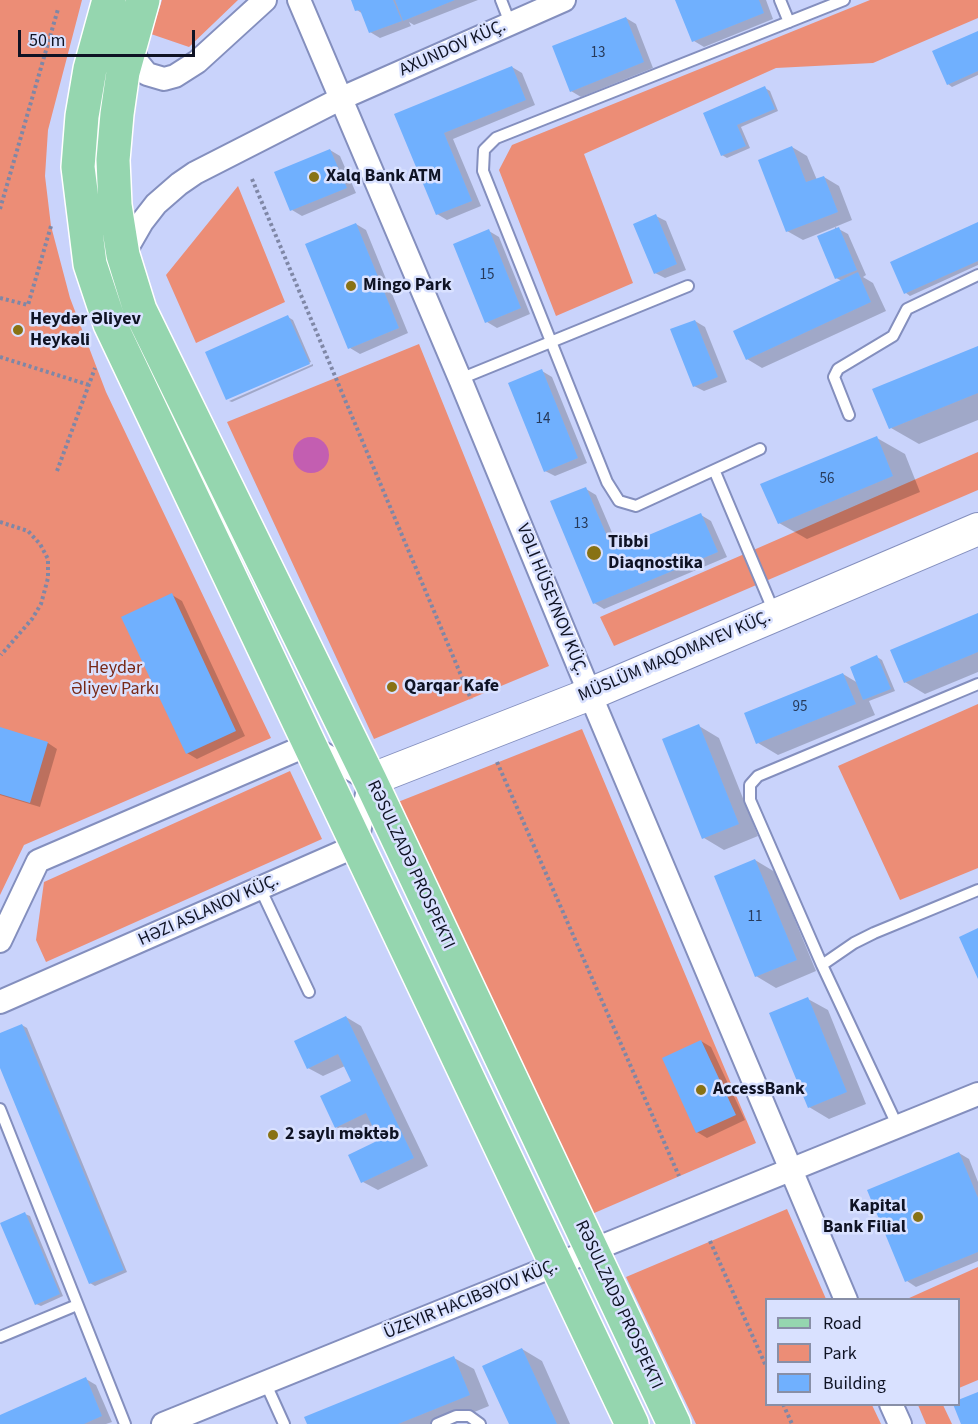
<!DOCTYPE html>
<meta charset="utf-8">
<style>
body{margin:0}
#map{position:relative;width:978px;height:1424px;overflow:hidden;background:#c9d3fb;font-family:"Source Sans 3",sans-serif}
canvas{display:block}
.legend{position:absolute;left:765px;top:1298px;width:195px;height:108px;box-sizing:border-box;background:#d9e1ff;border:2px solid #888fa7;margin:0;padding:8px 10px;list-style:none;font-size:18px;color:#0f1324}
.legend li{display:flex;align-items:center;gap:12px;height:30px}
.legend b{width:30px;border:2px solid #888fa7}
.scale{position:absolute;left:18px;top:30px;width:177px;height:27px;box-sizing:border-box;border:3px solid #0f1324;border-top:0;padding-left:8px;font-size:18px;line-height:21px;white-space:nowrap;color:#0f1324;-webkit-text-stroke:4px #d9e1ff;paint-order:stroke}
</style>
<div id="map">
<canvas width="978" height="1424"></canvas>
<ul class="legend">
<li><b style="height:8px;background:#95d6af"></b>Road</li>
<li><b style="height:16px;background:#ec8d76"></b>Park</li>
<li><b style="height:16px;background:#70b0fe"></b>Building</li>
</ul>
<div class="scale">50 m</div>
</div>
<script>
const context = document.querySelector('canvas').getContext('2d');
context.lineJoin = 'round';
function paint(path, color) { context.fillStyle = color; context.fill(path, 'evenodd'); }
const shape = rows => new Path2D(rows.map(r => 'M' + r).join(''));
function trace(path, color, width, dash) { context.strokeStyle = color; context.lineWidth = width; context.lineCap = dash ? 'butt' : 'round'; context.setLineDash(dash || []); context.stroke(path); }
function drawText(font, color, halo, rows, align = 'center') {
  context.font = font + ' "Source Sans 3",sans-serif'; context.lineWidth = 5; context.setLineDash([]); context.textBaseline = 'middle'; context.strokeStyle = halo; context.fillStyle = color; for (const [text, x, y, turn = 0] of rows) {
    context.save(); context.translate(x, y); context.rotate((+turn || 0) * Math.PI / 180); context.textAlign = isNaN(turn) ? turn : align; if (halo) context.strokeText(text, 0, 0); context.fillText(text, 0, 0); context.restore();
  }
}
paint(shape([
 [0,0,82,0,48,130,45,176,51,226,70,298,106,392,271,738,24,845,0,895],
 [162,0,238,0,189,47,151,34],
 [870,0,978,0,978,18,873,63,776,68,584,154,633,283,556,316,499,170,512,145],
 [238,186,285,302,196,343,166,275],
 [419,344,549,666,374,739,227,422],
 [978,452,978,490,614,646,600,617],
 [978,704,978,868,900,900,838,766],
 [582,729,756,1143,592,1214,398,802],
 [290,771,322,839,46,962,36,940,44,882],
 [787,1209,826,1299,766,1300,766,1404,872,1405,881,1424,696,1424,626,1277],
 [978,1267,978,1380,959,1388,958,1300,907,1299],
 [918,1405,943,1405,952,1424,926,1424]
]), '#ec8d76');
paint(shape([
 '293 455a18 18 0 1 1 36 0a18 18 0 1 1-36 0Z'
]), '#c35eb1');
paint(shape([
 [353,0,478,0,414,25,409,22,411,26,380,38,370,32,363,14,357,10],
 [677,0,766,0,773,19,704,47,694,41],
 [626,18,636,24,653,68,581,97,571,91],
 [978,33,978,75,952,87,948,84],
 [512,67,522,73,535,105,453,139,481,206,447,220,437,214,396,114],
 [765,88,770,91,778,111,741,127,750,148,727,158,722,155,705,114],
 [792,147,807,156,817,180,824,177,839,186,852,220,835,227,848,234,866,275,863,277,873,283,886,311,762,368,747,359,842,281,836,278,835,227,803,240,787,231],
 [330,150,340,156,356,193,302,216,292,210],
 [656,216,666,221,686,270,665,278,655,273],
 [356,224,366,230,408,333,360,354,350,348],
 [978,224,978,265,910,296,906,293,892,262],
 [489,231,499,237,530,314,497,328,487,322],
 [288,317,293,320,311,362,227,399,207,353],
 [695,321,705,327,727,382,704,391,694,386],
 [978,348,978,420,919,444,891,428],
 [313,364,313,366,232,402,229,401],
 [542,371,552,377,587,463,555,476,545,471],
 [877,438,905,454,920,492,807,539,779,523],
 [586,489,596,495,619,549,701,515,711,521,727,557,604,609,594,603],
 [172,595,182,601,245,736,197,759,187,753],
 [978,615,978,672,925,694,905,682],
 [877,657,882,660,895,691,869,701,875,715,778,755,758,743,843,674,858,683],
 [699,726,719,738,758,836,724,850,704,838,664,740],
 [0,729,48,743,57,749,40,807,0,795],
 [755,860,775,872,816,971,776,988,756,976],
 [808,999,828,1010,866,1104,829,1119,809,1107],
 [346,1017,361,1026,428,1166,378,1190,363,1182,381,1140,373,1125,351,1135,336,1127,353,1082,345,1066,323,1076,308,1068],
 [22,1025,27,1028,127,1272,95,1286,90,1283,0,1064,0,1034],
 [701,1041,711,1047,745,1120,707,1138,697,1132],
 [959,1153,969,1159,978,1182,978,1261,916,1287,907,1281],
 [25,1214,30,1216,63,1296,41,1306,36,1304],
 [522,1349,542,1361,570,1424,511,1424],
 [454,1358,474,1369,489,1406,445,1424,308,1424],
 [86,1379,96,1385,112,1422,106,1424,2,1424,0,1416]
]), '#0003');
paint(shape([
 [351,0,393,0,402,21,369,33,360,10,355,11],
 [395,0,455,0,403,21],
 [675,0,759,0,764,13,692,42],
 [626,17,644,62,570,92,552,46],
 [978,31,978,71,947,85,932,51],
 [512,66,526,100,444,133,472,201,436,215,394,114],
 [765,86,775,109,737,125,746,146,721,156,703,113],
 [792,146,806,182,824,176,838,212,786,232,758,160],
 [330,149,347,188,290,211,274,172],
 [656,214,677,264,654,274,633,224],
 [978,222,978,261,904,294,890,262],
 [356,223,399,328,348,349,305,244],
 [839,227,857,270,835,279,817,236],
 [489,229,521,308,485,323,453,244],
 [858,272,871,302,746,360,733,331],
 [288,315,310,364,226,400,205,352],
 [695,320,718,377,693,387,670,329],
 [978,346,978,393,889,429,872,389],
 [542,369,578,458,544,472,508,383],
 [877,436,893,476,778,524,760,484],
 [586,487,613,550,701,513,718,552,593,604,550,501],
 [172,593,236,731,186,754,121,617],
 [978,613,978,652,904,683,890,650],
 [877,655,891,689,863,700,850,667],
 [843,673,856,704,756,744,744,713],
 [699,724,739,824,702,839,662,739],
 [0,727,48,742,30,803,0,794],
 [755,859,797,960,755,977,714,876],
 [978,928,978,979,959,937],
 [808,997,847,1092,808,1108,769,1013],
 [346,1016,414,1158,361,1183,348,1155,379,1140,366,1113,335,1128,320,1096,351,1081,338,1054,307,1069,294,1041],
 [22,1024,124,1270,89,1284,0,1068,0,1033],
 [701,1040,736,1115,696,1133,662,1058],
 [959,1152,978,1198,978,1252,905,1282,867,1190],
 [25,1212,60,1294,35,1305,0,1223],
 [522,1348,557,1424,509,1424,482,1366],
 [454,1356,470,1395,398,1424,307,1424,304,1417],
 [86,1377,102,1416,84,1424,0,1424,0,1415],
 [978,1392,978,1424,961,1424,953,1404,958,1404,958,1400]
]), '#70b0fe');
const lane = shape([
 [501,0,510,23],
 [780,0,789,22],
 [460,379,688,286],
 [849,415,834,377,838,369,893,336,907,309,978,275],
 [760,449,636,506,619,501,607,482,483,171,484,150,496,138,844,0],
 [715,472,774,612],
 [260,888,309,992],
 [822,965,854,943,874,933,978,890],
 [0,1109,125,1424],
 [898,1127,822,965,750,800,750,785,758,776,978,684],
 [0,1337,77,1305],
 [265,1382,284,1424],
 [437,1424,456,1416,469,1416,480,1424]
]);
const street = shape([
 [299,0,460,379,590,694,846,1300],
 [131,45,138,63,147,74,164,79,175,76,197,62,265,0],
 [123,255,142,222,156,204,179,184,195,173,342,98,564,0],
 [0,941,38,861,308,745,370,780,356,846,0,1002],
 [891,1404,900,1424],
 [163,1424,978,1094]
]);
const secondary = shape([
 [370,780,590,694,978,529]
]);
const primary = shape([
 [109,0,90,69,82,116,78,167,90,264,110,324,632,1424],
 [143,0,123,72,117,114,113,160,115,205,123,255,140,310,370,780,674,1424]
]);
trace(lane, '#848fbe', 14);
trace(street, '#848fbe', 26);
trace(secondary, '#848fbe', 34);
trace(primary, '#fff', 36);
trace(shape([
 [252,179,471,699],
 [0,209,58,9],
 [0,298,28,305,51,226],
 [0,357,89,385],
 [57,471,95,368],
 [0,522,28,531,40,544,48,559,48,578,41,604,32,619,1,655],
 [497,762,679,1176],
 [710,1241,766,1366],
 [783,1404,792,1424]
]), '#7f87a6', 4, [3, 3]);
trace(lane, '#fff', 10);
trace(street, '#fff', 22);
trace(secondary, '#fff', 32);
trace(primary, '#95d6af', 33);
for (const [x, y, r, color] of [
 [314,177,6,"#887214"],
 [351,286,6,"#887214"],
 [18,330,6,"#887214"],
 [594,553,8,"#887214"],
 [392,687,6,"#887214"],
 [701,1090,6,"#887214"],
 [273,1135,6,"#887214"],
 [918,1217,6,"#887214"]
]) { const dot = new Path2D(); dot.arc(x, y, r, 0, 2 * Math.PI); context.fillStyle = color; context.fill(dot); trace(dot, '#d9e1ff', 2); }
drawText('15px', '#273a5a', null, [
 ["13",598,54],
 ["15",487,276],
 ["14",543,420],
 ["56",827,480],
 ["13",581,525],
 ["95",800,708],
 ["11",755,918]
]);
drawText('18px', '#0f1324', '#d9e1ff', [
 ["AXUNDOV KÜÇ.",453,49,-24],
 ["VƏLI HÜSEYNOV KÜÇ.",551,600,68],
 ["MÜSLÜM MAQOMAYEV KÜÇ.",675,657,-23],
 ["RƏSULZADƏ PROSPEKTI",410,865,65],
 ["HƏZI ASLANOV KÜÇ.",209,911,-24],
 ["ÜZEYIR HACIBƏYOV KÜÇ.",471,1300,-22],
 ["RƏSULZADƏ PROSPEKTI",618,1305,65]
]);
drawText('bold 18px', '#0f1324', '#d9e1ff', [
 ["Xalq Bank ATM",326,177],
 ["Mingo Park",363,286],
 ["Heydər Əliyev",30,320],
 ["Heykəli",30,341],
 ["Tibbi",608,543],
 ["Diaqnostika",608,564],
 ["Qarqar Kafe",404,687],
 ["AccessBank",713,1090],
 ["2 saylı məktəb",285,1135],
 ["Kapital",906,1207,"right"],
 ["Bank Filial",906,1228,"right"]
], 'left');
drawText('18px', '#782816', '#d9e1ff', [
 ["Heydər",115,669],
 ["Əliyev Parkı",115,690]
]);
</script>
